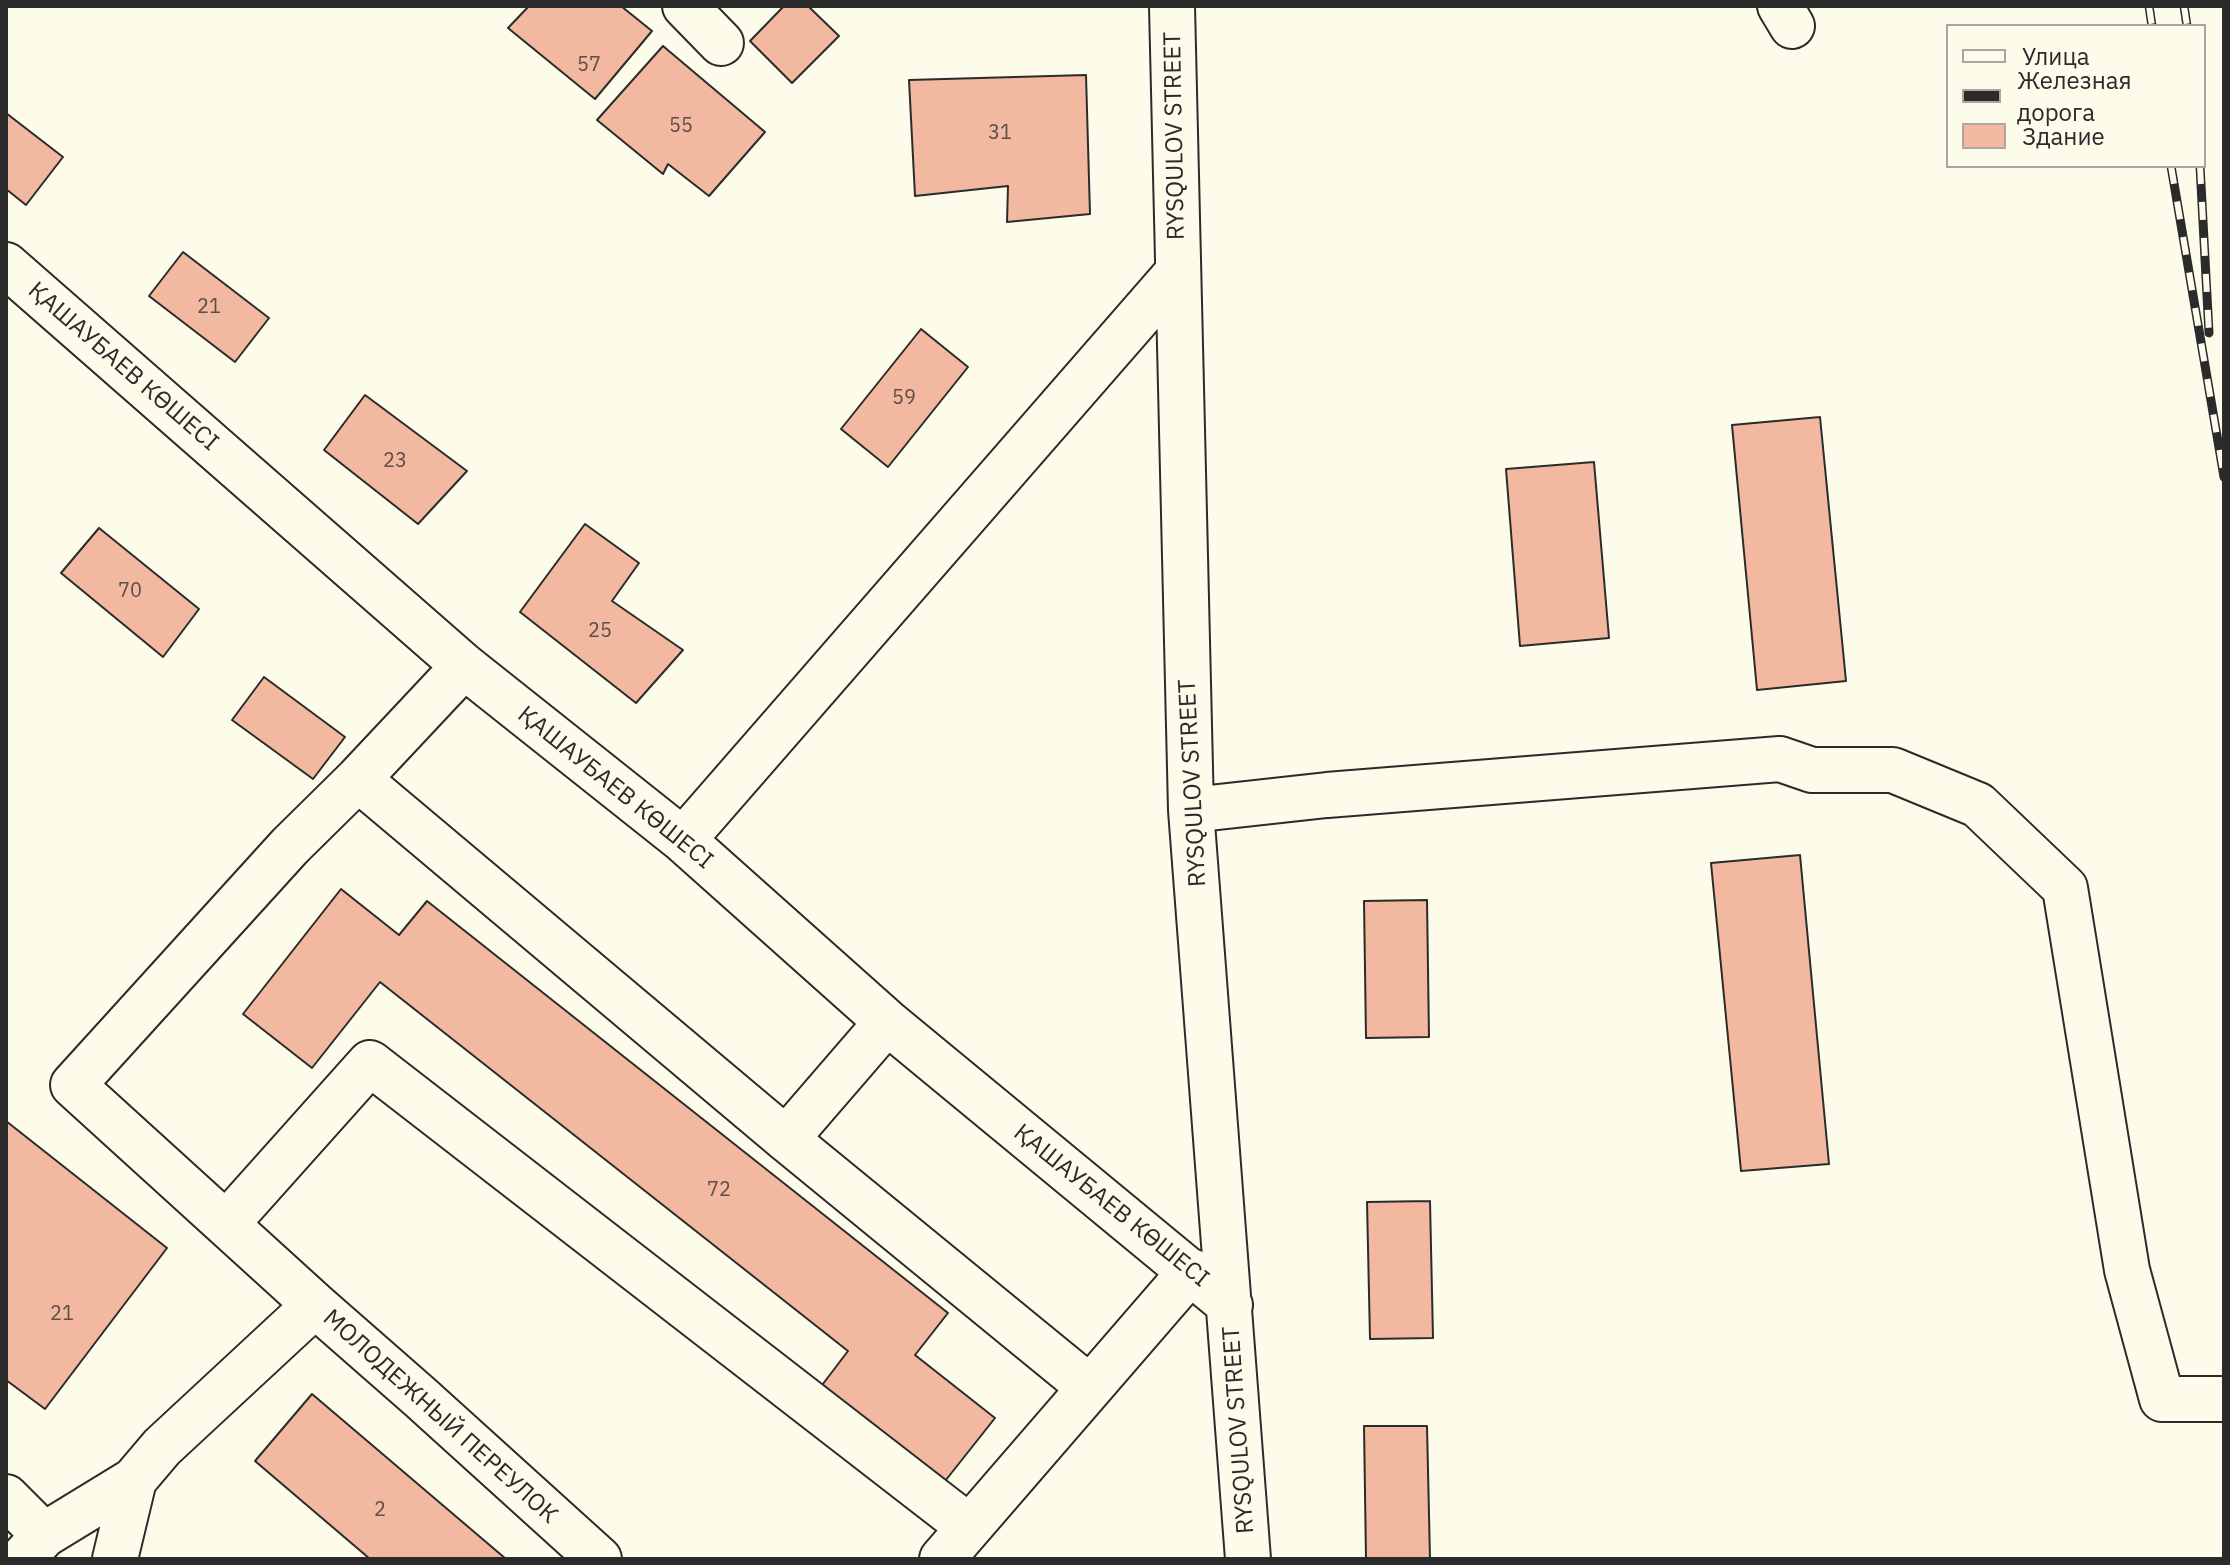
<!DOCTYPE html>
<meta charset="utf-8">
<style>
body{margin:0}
#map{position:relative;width:2230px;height:1565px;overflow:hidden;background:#fdfbea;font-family:"IBM Plex Sans",sans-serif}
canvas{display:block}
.frame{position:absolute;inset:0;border:8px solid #2b2b2b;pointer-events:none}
.legend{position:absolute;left:1946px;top:24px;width:260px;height:144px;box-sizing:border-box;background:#fdfbea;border:2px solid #a9a89e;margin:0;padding:10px 14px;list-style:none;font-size:24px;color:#2b2b2b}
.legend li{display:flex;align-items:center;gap:16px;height:40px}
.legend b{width:40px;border:2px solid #a9a89e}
</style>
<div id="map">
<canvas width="2230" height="1565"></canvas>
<div class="frame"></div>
<ul class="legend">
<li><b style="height:10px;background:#fdfbea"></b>Улица</li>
<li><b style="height:10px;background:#2b2b2b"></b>Железная дорога</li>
<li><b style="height:22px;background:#f2b8a0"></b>Здание</li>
</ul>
</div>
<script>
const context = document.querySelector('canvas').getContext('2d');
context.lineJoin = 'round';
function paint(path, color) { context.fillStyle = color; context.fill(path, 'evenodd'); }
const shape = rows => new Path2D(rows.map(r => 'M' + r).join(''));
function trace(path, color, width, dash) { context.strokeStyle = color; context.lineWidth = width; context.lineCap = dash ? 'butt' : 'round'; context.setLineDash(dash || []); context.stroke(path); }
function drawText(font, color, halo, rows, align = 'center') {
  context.font = font + ' "IBM Plex Sans",sans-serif'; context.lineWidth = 6; context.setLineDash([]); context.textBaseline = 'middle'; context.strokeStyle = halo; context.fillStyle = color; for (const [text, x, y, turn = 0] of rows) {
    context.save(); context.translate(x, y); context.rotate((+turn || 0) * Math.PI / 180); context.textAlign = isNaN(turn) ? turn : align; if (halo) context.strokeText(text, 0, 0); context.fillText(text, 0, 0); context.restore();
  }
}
const building = shape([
 [529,6,621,6,652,31,595,99,508,28,529,6],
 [784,6,808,6,839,36,792,83,750,41,784,6],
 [663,46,765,132,709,196,668,164,663,174,597,120,663,46],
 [1086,75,1090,214,1007,222,1008,186,915,196,909,80,1086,75],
 [6,113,63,157,26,205,6,189,6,113],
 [183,252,269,318,235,362,149,296,183,252],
 [921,329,968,367,888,467,841,429,921,329],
 [365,395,467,471,418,524,324,450,365,395],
 [1820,417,1846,681,1757,690,1732,425,1820,417],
 [1594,462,1609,638,1520,646,1506,469,1594,462],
 [585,524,639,563,612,601,683,650,636,703,520,612,585,524],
 [99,528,199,609,163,657,61,573,99,528],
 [264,677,345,737,313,779,232,720,264,677],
 [1800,855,1829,1164,1741,1171,1711,863,1800,855],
 [341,889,399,935,427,901,948,1313,915,1355,995,1418,938,1490,816,1393,848,1351,380,982,312,1068,243,1014,341,889],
 [1427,900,1429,1037,1366,1038,1364,901,1427,900],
 [6,1121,167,1248,45,1409,6,1380,6,1121],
 [1430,1201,1433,1338,1370,1339,1367,1202,1430,1201],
 [312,1394,506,1559,370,1559,255,1461,312,1394],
 [1364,1426,1427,1426,1430,1559,1366,1559,1364,1426]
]);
paint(building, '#f2b8a0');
trace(building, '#2b2b2b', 2);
const minor = shape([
 [685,6,721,43],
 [1172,6,1191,810,1248,1559],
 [1780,6,1792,26],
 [6,265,464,666,683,840,887,1022,1230,1305],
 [464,666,358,779,786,1139,1089,1387],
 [1191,810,1327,795,1780,759,1812,770,1893,770,1978,805,2065,888,2127,1270,2162,1399,2224,1399],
 [683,840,1177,273],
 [786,1139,887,1022],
 [227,1223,370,1063,969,1527],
 [315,1305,73,1085,290,846,358,779],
 [6,1497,44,1535],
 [22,1559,44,1535,134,1480],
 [115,1559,134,1480,162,1447,315,1305,420,1397,599,1559],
 [942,1559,1191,1271]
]);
trace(minor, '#2b2b2b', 48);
trace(minor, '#fdfbea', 44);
const rail = shape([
 [2149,6,2152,26],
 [2184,6,2187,26],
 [2171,166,2224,477],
 [2200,166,2209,333]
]);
trace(rail, '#2b2b2b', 9);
trace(rail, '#fdfbea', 6, [18]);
drawText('20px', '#5d4e48', null, [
 ["57",589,65],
 ["55",681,126],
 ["31",1000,133],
 ["21",209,307],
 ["59",904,398],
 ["23",395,461],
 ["70",130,591],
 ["25",600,631],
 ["72",719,1190],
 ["21",62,1314],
 ["2",380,1510]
]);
drawText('24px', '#2b2b2b', '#fdfbea', [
 ["RYSQULOV STREET",1175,136,-91],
 ["ҚАШАУБАЕВ КӨШЕСІ",123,367,41],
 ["RYSQULOV STREET",1193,783,-93],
 ["ҚАШАУБАЕВ КӨШЕСІ",615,788,39],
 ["ҚАШАУБАЕВ КӨШЕСІ",1111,1206,39],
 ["МОЛОДЕЖНЫЙ ПЕРЕУЛОК",440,1417,42],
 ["RYSQULOV STREET",1239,1430,-94]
]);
</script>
